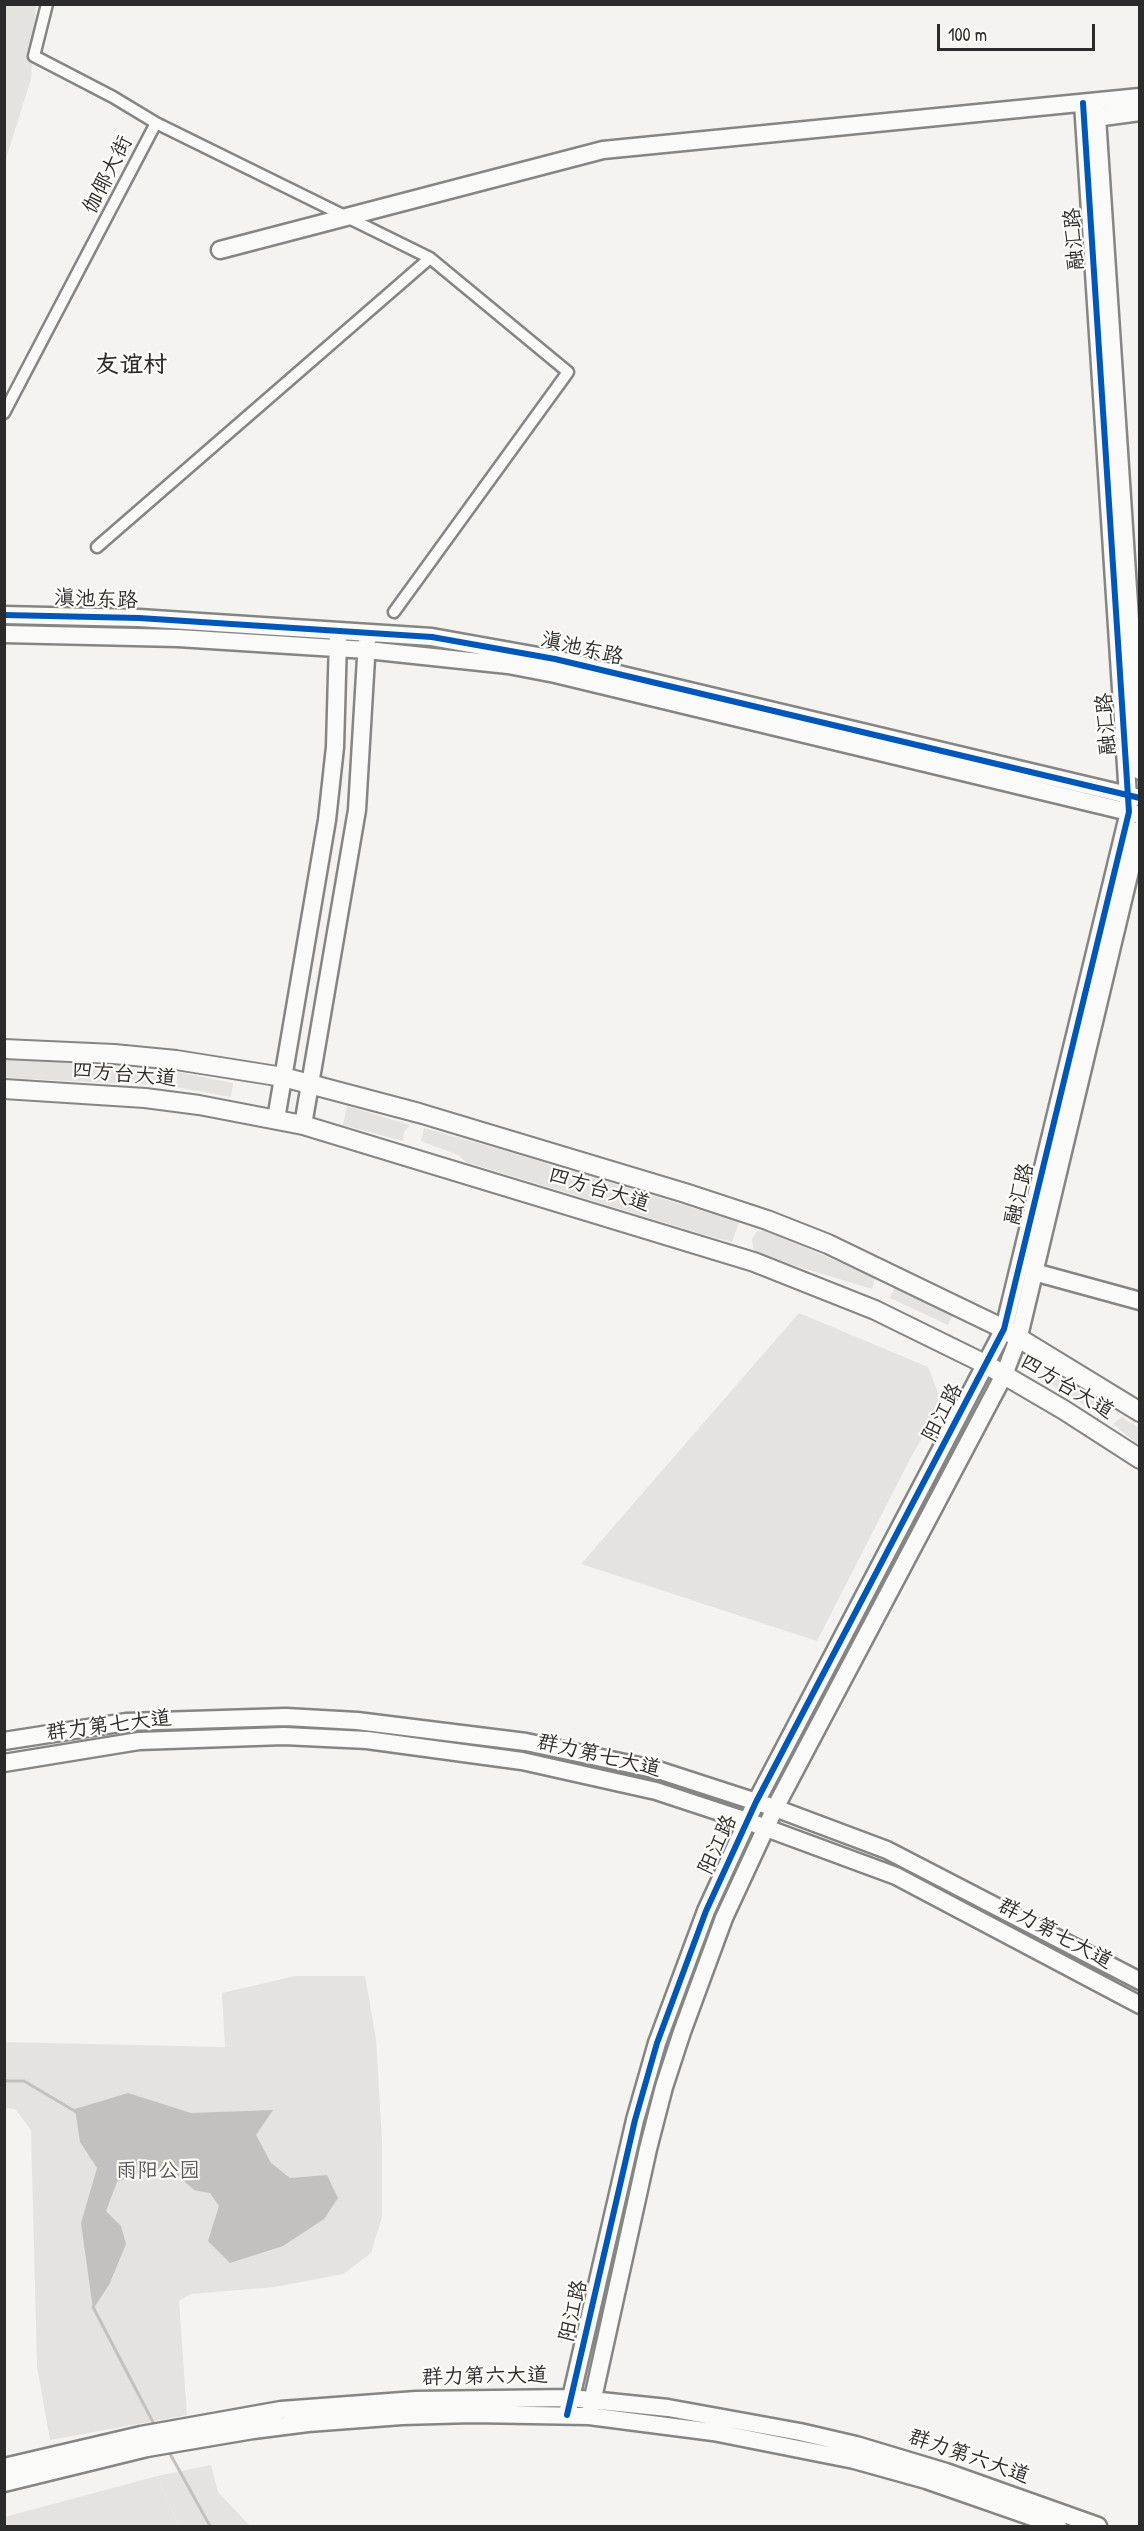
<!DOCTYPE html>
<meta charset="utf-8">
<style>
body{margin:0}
#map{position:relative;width:1144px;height:2531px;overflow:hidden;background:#f4f3f0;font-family:"Patrick Hand",sans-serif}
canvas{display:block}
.frame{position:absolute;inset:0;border:6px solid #2b2b2b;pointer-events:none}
.scale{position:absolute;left:937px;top:24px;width:158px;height:27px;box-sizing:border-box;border:3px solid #2b2b2b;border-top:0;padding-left:8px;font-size:18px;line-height:21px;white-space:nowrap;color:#2b2b2b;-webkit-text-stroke:4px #fdfcf7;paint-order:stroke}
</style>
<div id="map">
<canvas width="1144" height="2531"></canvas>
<div class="frame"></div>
<div class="scale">100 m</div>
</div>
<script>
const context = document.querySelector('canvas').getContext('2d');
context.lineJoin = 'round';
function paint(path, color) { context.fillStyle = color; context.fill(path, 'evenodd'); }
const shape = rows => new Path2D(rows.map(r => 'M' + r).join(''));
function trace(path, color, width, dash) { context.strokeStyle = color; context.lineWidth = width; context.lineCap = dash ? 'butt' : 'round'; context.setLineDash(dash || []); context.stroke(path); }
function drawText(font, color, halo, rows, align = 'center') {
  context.font = font + ' "Patrick Hand","LXGW WenKai TC",sans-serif'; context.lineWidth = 4.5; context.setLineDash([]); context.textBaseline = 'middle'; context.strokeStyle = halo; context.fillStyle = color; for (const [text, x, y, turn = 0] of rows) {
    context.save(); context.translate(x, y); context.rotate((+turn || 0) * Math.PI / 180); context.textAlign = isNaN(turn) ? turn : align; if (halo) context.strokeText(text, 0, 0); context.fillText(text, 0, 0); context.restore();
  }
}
paint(shape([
 [5,5,36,5,31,79,5,162],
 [799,1313,928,1367,942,1403,910,1459,817,1641,581,1564],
 [157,2476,179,2526,5,2526,5,2517]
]), '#e4e3df');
paint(shape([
 [5,1057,39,1058,158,1072,160,1079,156,1085,5,1078],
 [178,1072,233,1083,231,1097,176,1087],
 [347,1106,410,1125,404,1132,403,1141,343,1125],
 [424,1128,509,1152,739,1222,732,1242,705,1235,466,1162,458,1155,421,1141],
 [757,1231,768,1231,875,1278,872,1289,763,1256,753,1249,752,1239],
 [895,1287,953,1315,948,1325,890,1298],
 [1051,1372,1102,1405,1096,1413,1046,1381],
 [1122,1417,1139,1428,1139,1445,1113,1424],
 [295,1976,365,1976,376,2039,382,2140,382,2217,371,2253,343,2274,275,2287,191,2294,179,2301,187,2415,50,2440,37,2366,31,2130,15,2109,5,2108,4,2042,225,2047,222,1993],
 [211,2465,218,2492,250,2526,179,2526,157,2476]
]), '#e4e3e0');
paint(shape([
 [128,2093,191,2113,273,2110,256,2135,271,2163,290,2178,327,2175,338,2198,324,2219,283,2246,230,2263,208,2241,219,2206,210,2193,194,2190,175,2173,154,2169,117,2182,106,2211,121,2226,126,2244,109,2285,93,2309,81,2223,97,2168,80,2142,75,2109]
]), '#c2c1be');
trace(shape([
 [4,2081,24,2081,78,2113],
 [93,2307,155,2426],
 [168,2450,210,2526]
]), '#c2c1be', 3);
const street = shape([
 [156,123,430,258,568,372,394,612],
 [4,413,156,123,113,97,34,56,47,4],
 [97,547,430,258]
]);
const secondary = shape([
 [1096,102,1140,771],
 [1088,119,1140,112],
 [220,250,603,150,1140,97],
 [4,615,139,618,432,637,555,659,1136,797],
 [4,634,178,638,367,650,508,665,555,674,1137,814],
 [276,1119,327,820,335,747,338,639],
 [303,1125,357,810,367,641],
 [1034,1272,1140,1301],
 [4,1741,126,1722,286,1717,357,1721,526,1742,658,1770,775,1808,887,1850,1140,1981],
 [4,1763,139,1741,284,1736,367,1740,522,1761,656,1791,747,1821,896,1876,1140,2005],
 [567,2415,635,2120,657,2043,706,1911,756,1802,1004,1329,1129,812,1083,103],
 [589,2416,648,2149,664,2087,682,2032,724,1918,775,1808,1004,1375,1019,1336,1140,829],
 [4,2467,141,2435,281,2410,416,2400,571,2398,668,2408,800,2432,856,2445,946,2472,1098,2526],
 [4,2483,147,2448,253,2430,308,2423,402,2416,472,2414,589,2416,713,2432,854,2460,926,2480,1058,2526]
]);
const primary = shape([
 [4,1049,114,1054,176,1060,283,1077,419,1113,685,1193,767,1220,828,1244,1004,1329,1140,1412],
 [4,1089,145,1098,199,1105,303,1125,754,1262,875,1310,987,1365,1064,1410,1140,1459]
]);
trace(street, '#858584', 15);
trace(secondary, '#858584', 21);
trace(primary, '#858584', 22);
trace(street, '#fafaf8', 10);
trace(secondary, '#fafaf8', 16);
trace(primary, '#fafaf8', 18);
trace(shape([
 [4,615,139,618,432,637,555,659,1140,798],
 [567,2415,635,2120,657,2043,706,1911,756,1802,1004,1329,1129,812,1083,103]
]), '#0057b8', 6);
drawText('21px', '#2b2b2b', '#fdfcf7', [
 ["伽倻大街",108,175,-63],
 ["融汇路",1075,239,-94],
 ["滇池东路",96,600,2],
 ["滇池东路",582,649,13],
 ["融汇路",1107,724,-94],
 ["四方台大道",124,1075,5],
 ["四方台大道",599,1190,17],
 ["融汇路",1020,1194,-76],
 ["四方台大道",1067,1387,31],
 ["阳江路",943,1413,-62],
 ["群力第七大道",109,1726,-7],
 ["群力第七大道",599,1756,13],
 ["阳江路",718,1845,-65],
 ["群力第七大道",1055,1934,28],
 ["阳江路",574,2311,-77],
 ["群力第六大道",485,2377,-1],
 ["群力第六大道",969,2457,19]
]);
drawText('21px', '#565655', '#fdfcf7', [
 ["雨阳公园",158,2171]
]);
drawText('bold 24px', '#2b2b2b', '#fdfcf7', [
 ["友谊村",131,366]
]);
</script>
